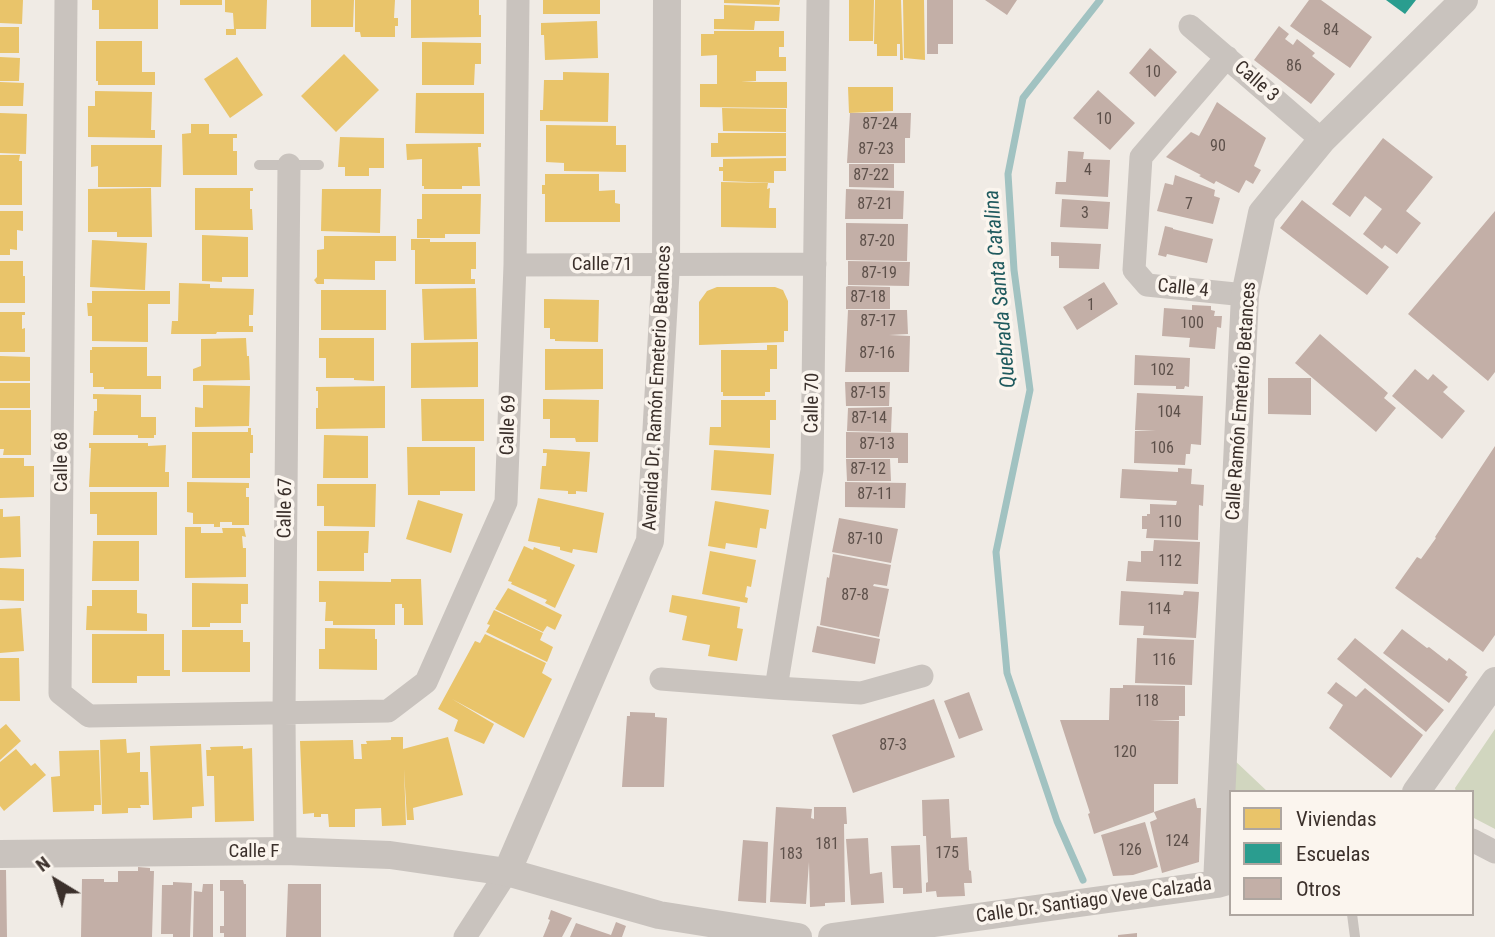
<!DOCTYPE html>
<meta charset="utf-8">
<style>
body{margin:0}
#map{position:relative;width:1495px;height:937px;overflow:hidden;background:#f0ebe5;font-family:"Roboto Condensed",sans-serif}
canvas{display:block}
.legend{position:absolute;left:1229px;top:790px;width:245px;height:126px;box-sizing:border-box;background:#fbf5ee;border:2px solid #aea6a0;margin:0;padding:9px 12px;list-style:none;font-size:21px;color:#3b302b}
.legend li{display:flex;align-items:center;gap:14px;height:35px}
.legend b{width:35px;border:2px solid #aea6a0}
.north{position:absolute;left:21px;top:846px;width:70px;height:70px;-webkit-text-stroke:5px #fbf5ee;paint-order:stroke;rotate:322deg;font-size:19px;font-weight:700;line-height:28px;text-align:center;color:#3b302b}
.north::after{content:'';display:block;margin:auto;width:24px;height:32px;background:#3b302b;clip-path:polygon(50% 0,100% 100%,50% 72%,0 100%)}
</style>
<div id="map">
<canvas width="1495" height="937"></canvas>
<ul class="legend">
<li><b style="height:19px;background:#e9c46a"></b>Viviendas</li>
<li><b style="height:19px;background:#2a9d8f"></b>Escuelas</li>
<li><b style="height:19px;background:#c3afa7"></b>Otros</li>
</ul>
<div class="north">N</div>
</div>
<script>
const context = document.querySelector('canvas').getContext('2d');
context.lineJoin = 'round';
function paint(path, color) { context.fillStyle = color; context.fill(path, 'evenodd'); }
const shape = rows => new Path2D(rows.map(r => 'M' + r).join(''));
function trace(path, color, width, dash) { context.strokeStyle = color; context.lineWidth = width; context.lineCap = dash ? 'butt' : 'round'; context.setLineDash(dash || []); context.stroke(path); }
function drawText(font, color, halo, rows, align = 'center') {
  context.font = font + ' "Roboto Condensed",sans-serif'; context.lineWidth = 7; context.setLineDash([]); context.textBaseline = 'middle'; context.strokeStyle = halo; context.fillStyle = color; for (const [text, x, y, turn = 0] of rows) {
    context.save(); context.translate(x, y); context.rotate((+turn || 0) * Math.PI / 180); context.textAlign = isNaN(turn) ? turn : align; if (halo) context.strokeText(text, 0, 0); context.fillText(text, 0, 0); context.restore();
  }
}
paint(shape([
 [1495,729,1495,829,1472,817,1472,792,1456,792,1455,788],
 [1232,758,1268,792,1231,792]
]), '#d1d6bf');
paint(shape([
 [0,0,23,0,22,24,0,23],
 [92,0,158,0,158,29,99,29,99,10,92,10],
 [180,0,222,0,222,5,180,5],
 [225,0,267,0,266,29,236,29,236,35,226,35,226,29,234,29,233,13,225,12],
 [311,0,354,0,353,27,311,27],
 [355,0,395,0,394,18,398,18,398,26,395,26,395,37,361,37,360,32,355,32],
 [411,0,479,0,479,15,481,15,481,37,411,38],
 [543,0,600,0,600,14,543,14],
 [724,0,780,0,779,5,724,3],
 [849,0,874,0,873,41,849,41],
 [875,0,901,0,903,60,900,60,900,44,897,44,897,56,877,56,877,44,874,44],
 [903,0,924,0,925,60,904,58],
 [724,5,780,7,779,21,755,21,754,30,714,29,714,19,724,19],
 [597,21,598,58,545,60,544,35,541,35,541,23],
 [0,27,19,27,19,53,0,53],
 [714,31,784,31,784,47,779,47,779,57,786,57,786,71,756,71,756,81,741,82,787,82,787,108,700,107,700,84,717,84,717,55,701,56,701,34,714,34],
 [96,41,142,41,142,72,155,72,155,85,98,85,98,81,96,81],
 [422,42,481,43,481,64,475,64,474,85,422,85],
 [344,54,379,90,336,132,301,96],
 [0,57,20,58,19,81,0,81],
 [237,57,263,95,230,118,204,79],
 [563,72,609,73,608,122,540,121,540,110,543,110,544,80,563,80],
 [0,82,24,83,23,106,0,106],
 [848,87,893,87,893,111,849,113],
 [95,91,152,92,151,130,155,130,155,138,88,137,88,106,95,106],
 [416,93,484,93,484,134,415,133],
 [722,108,786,109,786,132,723,131],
 [0,113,27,114,26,154,0,153],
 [191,124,209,124,209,134,237,134,237,138,233,138,233,151,237,151,237,175,183,175,182,134,191,133],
 [546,125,616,126,616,145,626,145,626,172,564,171,564,163,546,162],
 [718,133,786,133,786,156,711,157,711,143,718,143],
 [340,137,384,138,384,168,369,168,369,176,345,176,345,167,338,167],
 [481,143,481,147,478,147,480,186,462,186,462,189,424,189,424,186,422,186,422,159,407,160,406,144],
 [91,145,162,145,161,187,98,187,98,166,91,167],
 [0,155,20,155,19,161,22,161,22,205,0,205],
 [786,158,786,171,774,171,774,183,723,181,723,171,719,171,719,167,723,167,723,159],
 [545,174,599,174,599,191,615,190,615,203,620,204,620,222,545,222,545,194,542,194,542,185,545,185],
 [721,182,768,183,767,189,770,188,769,208,776,208,776,228,721,227],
 [151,188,152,237,117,237,117,232,88,232,88,189],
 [195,188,253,188,253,191,250,191,250,209,252,209,253,230,195,230],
 [322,189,381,189,380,233,321,231],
 [422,194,481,194,480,234,445,234,445,238,417,238,417,219,422,219],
 [0,211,23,211,23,231,17,230,17,250,10,249,10,255,0,255],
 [202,235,248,237,248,277,222,277,222,282,202,281],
 [324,236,396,236,396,261,375,261,375,280,324,279,324,284,317,284,314,280,317,277,317,250,324,249],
 [411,239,430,239,430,242,476,242,476,269,471,269,471,279,475,279,475,284,415,284,415,250,411,250],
 [92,240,147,243,145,290,90,287],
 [0,261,23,261,23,276,25,276,25,303,0,303],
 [179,283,210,284,210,288,254,289,253,315,249,315,249,326,253,326,253,332,217,332,216,334,171,334,172,321,178,321],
 [717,287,775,287,783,290,788,301,788,331,784,331,784,342,699,345,699,302,707,291],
 [476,288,477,339,424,340,422,289],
 [321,290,386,290,386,330,321,330],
 [92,291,170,291,170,304,148,304,148,342,92,341,92,316,88,316,87,303,92,303],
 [544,299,599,300,598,342,555,341,555,339,550,339,550,328,544,328],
 [0,312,25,312,25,315,22,315,22,329,25,328,25,352,0,352],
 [246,338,247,356,249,356,250,380,193,381,193,369,201,366,201,339],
 [319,338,374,338,374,381,354,380,354,378,326,378,326,358,319,358],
 [478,342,478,387,411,388,411,343],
 [767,345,777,345,777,369,770,369,770,392,765,392,765,396,723,396,723,392,721,392,721,350,767,350],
 [92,347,147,347,147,376,161,376,161,389,104,389,104,387,93,387,93,373,90,373,90,350,92,350],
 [545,349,603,349,603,389,545,390],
 [0,356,30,357,30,381,0,381],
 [0,383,30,383,30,408,0,408],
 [203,385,250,386,249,426,195,427,195,407,203,408],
 [385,386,385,428,316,429,316,408,318,408,318,391,316,391,316,387],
 [93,394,141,395,141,417,156,417,156,435,154,435,154,438,138,438,138,435,93,435,94,411,97,411,97,399,93,399],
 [421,399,484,399,484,441,422,441],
 [543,399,599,400,598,442,576,442,575,438,550,438,550,419,543,419],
 [721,400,776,400,776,420,770,420,770,448,709,445,710,427,721,427],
 [0,410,31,410,31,455,3,455,4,449,0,449],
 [248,428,251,428,251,435,253,435,253,453,250,453,250,478,192,478,192,432,248,432],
 [324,435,368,436,368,478,323,478],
 [89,443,148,443,148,446,166,445,165,472,169,472,169,487,89,487,91,448,89,448],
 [407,447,475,447,475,491,440,491,440,495,408,495],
 [543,449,590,452,587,492,576,491,576,494,568,494,568,491,540,489,542,466,546,466,547,453,543,453],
 [714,450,774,454,771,495,711,490],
 [0,458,24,458,24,466,34,466,34,497,0,498],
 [187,482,249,483,249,488,246,488,246,497,249,497,249,525,232,525,232,522,220,522,220,527,214,527,214,524,193,524,193,513,187,512],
 [317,484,376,484,375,527,324,526,324,506,317,506],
 [90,492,157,492,157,535,97,535,97,514,90,514],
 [538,498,604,513,597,553,573,549,572,553,560,550,560,547,528,541],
 [418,500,463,514,451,553,406,539],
 [715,501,769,510,766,529,760,528,757,548,726,543,725,549,708,546],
 [0,509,3,509,3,517,20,516,21,557,0,558],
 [185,527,201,527,201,533,223,533,222,528,244,528,246,537,242,536,243,548,246,548,246,577,185,578],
 [317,531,369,531,368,553,364,553,364,571,317,571],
 [93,541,139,541,139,581,92,581],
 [524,546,533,550,534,547,575,565,555,608,545,603,547,600,511,584,512,582,508,581],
 [710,551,756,560,751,587,747,586,745,597,748,598,747,603,702,594],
 [0,568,24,569,24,601,0,600],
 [391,579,421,579,423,625,404,625,404,608,402,608,402,604,395,604,395,625,333,625,333,621,325,621,326,602,319,602,319,581,391,582],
 [192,583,248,584,248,604,241,604,241,623,210,623,210,627,192,627],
 [508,588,562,615,555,630,547,626,543,632,495,609],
 [92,590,137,590,137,613,147,614,147,631,86,630,87,606,92,606],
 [672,595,740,607,737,628,743,629,737,661,708,656,710,645,682,640,687,616,669,612],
 [21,608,24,651,0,653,0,609],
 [494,610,543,633,540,640,553,647,547,662,486,632,490,625,487,624],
 [325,628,375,629,375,639,377,639,377,670,319,669,319,649,325,649],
 [182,630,243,630,243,642,250,642,250,672,182,672],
 [92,634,164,634,164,670,170,670,170,676,137,676,137,683,92,683],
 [485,634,546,663,542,673,552,679,524,738,452,699,494,724,484,744,454,731,458,720,438,709,475,641,480,643],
 [0,658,19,658,20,701,0,701],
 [6,724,21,741,0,760,0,729],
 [391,737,403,737,403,749,448,737,463,795,413,808,414,820,407,820,404,769,406,825,382,826,381,808,355,809,355,827,329,827,328,814,321,814,321,817,314,817,314,813,303,814,300,741,353,740,354,759,362,759,361,744,367,744,366,741,391,740],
 [126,739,127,753,140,752,140,772,148,772,149,805,140,805,141,808,128,808,128,813,102,814,100,740],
 [201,744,204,806,192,807,192,818,153,820,150,746],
 [243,746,243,749,252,748,254,821,215,822,214,776,207,776,206,750,211,750,210,747],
 [16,749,31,766,35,763,46,775,4,811,0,806,0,762],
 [99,750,101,805,94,805,94,811,53,812,51,777,60,776,59,751]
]), '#e9c46a');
paint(shape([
 [1386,0,1416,0,1405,14]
]), '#2a9d8f');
trace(shape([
 [1083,880,1057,821,1007,673,996,552,1030,390,1014,270,1008,174,1023,98,1100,0]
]), '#a1c2c1', 7);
paint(shape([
 [927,0,953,0,953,44,938,44,938,54,927,54],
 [985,0,1017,0,1007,15],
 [1309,0,1321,0,1372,37,1350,68,1290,26],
 [1279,26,1289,34,1285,39,1293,45,1297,39,1315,53,1312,56,1335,74,1311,104,1254,60],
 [1150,48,1177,72,1155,97,1129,73],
 [1098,90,1135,123,1110,150,1073,118],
 [1217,102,1266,138,1254,166,1261,170,1253,184,1246,180,1239,193,1216,181,1214,184,1199,176,1201,175,1166,157,1191,132,1199,136],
 [850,113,911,113,910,138,905,138,905,163,847,163],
 [1383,138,1433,177,1406,211,1421,223,1397,254,1385,245,1382,249,1363,234,1382,209,1365,196,1350,217,1332,204],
 [1068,151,1084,152,1083,159,1110,160,1108,197,1055,194,1056,182,1066,182],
 [849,164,894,164,894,188,849,187],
 [1175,175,1215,190,1214,196,1220,198,1213,224,1157,211,1165,183,1173,185],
 [846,189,904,191,903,219,845,219],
 [1062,199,1110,202,1108,229,1060,227],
 [1302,200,1389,267,1367,295,1280,228],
 [1495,211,1495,372,1488,381,1408,314],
 [846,223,908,224,907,261,846,260],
 [1165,226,1173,228,1173,229,1213,239,1207,263,1167,254,1166,257,1158,255],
 [1051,242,1101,244,1099,269,1059,268,1059,256,1051,256],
 [848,261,910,262,909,286,848,285],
 [1104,282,1118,304,1077,330,1063,307],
 [848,286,890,287,890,309,846,309,846,287],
 [1192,305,1211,306,1211,310,1215,311,1214,316,1222,316,1221,328,1217,327,1215,349,1189,347,1190,338,1162,336,1164,308,1192,310],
 [848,310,907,310,908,334,889,335,910,336,909,372,845,372],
 [1320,334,1388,393,1384,398,1396,408,1376,432,1295,363],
 [1135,355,1190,358,1189,387,1185,386,1184,389,1176,389,1176,386,1134,385],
 [1415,369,1428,380,1433,374,1448,387,1443,392,1465,411,1442,439,1392,396],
 [1268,378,1311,378,1311,415,1268,414],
 [845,382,890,382,889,406,846,406],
 [1137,393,1203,396,1201,445,1191,444,1190,454,1186,454,1185,465,1134,463,1135,431,1156,431,1135,430],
 [892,407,891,432,847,431,848,408],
 [846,432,908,433,908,463,898,463,898,458,846,458],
 [1495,446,1495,635,1483,652,1395,588,1417,557,1421,559,1436,538,1435,537],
 [846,459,890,459,891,481,847,481],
 [1178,468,1192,469,1191,484,1204,485,1203,506,1199,505,1198,540,1146,538,1147,529,1142,529,1142,516,1147,516,1147,514,1150,514,1150,504,1176,505,1177,501,1120,498,1122,469,1178,472],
 [845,482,906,483,905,508,845,507],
 [839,518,898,529,891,563,832,552],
 [1154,540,1200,542,1198,584,1126,581,1128,561,1141,562,1141,551,1153,551],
 [833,554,891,565,887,586,874,584,873,586,889,589,879,637,820,625,827,577,829,578],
 [1121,591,1183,595,1184,591,1199,592,1196,638,1143,635,1144,626,1119,625],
 [817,626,880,639,875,664,812,652],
 [1402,629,1427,648,1429,647,1447,661,1449,658,1467,672,1465,675,1468,677,1449,703,1383,653],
 [1137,638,1194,640,1192,685,1135,683],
 [1355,638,1444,710,1426,732,1337,659],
 [1336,682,1356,697,1365,688,1423,735,1391,778,1329,728,1343,705,1327,693],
 [1123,685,1185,686,1185,716,1179,716,1179,720,1150,720,1179,721,1178,784,1154,784,1154,812,1094,834,1088,814,1090,813,1060,720,1109,720,1110,688,1123,688],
 [969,692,983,730,959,739,944,701],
 [934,699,955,757,853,793,832,735],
 [630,712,655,713,655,717,667,718,664,787,622,787,627,716,630,716],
 [1195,798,1197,808,1201,808,1199,862,1162,873,1150,822,1157,819,1154,812],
 [949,799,951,838,967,837,969,870,971,871,972,883,964,883,965,896,937,897,936,891,926,892,926,883,928,882,926,836,923,836,922,800],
 [776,807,812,809,811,818,814,819,814,807,846,807,847,824,844,824,845,902,825,903,825,906,810,907,809,862,806,904,770,902],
 [1145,822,1158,867,1133,875,1113,876,1101,835],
 [868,838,870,874,882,872,884,903,851,905,846,839],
 [743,840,768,842,766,903,738,901],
 [920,845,922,893,903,894,903,888,893,888,891,846],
 [138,867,150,868,150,871,154,871,152,937,81,937,82,879,104,879,104,882,118,882,118,871,138,871],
 [0,870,6,870,7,937,0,937],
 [220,880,243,880,244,884,246,884,246,937,224,937,224,933,220,933,220,926,224,926,224,891,220,891],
 [173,882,192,883,190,937,173,937,173,934,161,934,162,885,173,885],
 [203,884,213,884,213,937,193,937,194,891,202,892],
 [288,884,321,884,321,937,286,937],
 [551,910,572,918,562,937,543,937,550,920,548,919],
 [616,922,626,926,622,937,570,937,576,923,611,935],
 [1137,933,1137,937,1118,937,1118,935]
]), '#c3afa7');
trace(shape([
 [259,165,319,165],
 [1352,914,1355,937]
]), '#c9c3be', 10);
trace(shape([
 [66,0,60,693,89,716,388,711,426,682,506,502,515,265,518,0],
 [1190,26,1322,140],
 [1227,57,1141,157,1134,270,1147,285,1245,295],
 [515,265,815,264],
 [661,679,776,688,861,693,922,676],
 [776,688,812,470,818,0],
 [1472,840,1495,852],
 [285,851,284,713,289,165],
 [465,937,507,872]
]), '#c9c3be', 23);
trace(shape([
 [1416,792,1495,681],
 [0,854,285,851,390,855,507,872,659,915,798,937],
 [507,872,650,541,666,265,667,0],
 [1217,884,1245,295,1262,213,1322,140,1464,0],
 [832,937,1217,884,1231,880]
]), '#c9c3be', 28);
drawText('16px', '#5d504a', null, [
 ["84",1331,31],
 ["86",1294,67],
 ["10",1153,73],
 ["10",1104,120],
 ["87-24",880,125],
 ["90",1218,147],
 ["87-23",876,150],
 ["4",1088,171],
 ["87-22",871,176],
 ["87-21",875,205],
 ["7",1189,205],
 ["3",1085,214],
 ["87-20",877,242],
 ["87-19",879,274],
 ["87-18",868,298],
 ["1",1091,306],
 ["87-17",878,322],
 ["100",1192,324],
 ["87-16",877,354],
 ["102",1162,371],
 ["87-15",868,394],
 ["104",1169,413],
 ["87-14",869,419],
 ["87-13",877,445],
 ["106",1162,449],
 ["87-12",868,470],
 ["87-11",875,495],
 ["110",1170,523],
 ["87-10",865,540],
 ["112",1170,562],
 ["87-8",855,596],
 ["114",1159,610],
 ["116",1164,661],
 ["118",1147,702],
 ["87-3",893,746],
 ["120",1125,753],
 ["124",1177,842],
 ["181",827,845],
 ["126",1130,851],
 ["175",947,854],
 ["183",791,855]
]);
drawText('19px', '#3b302b', '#fbf5ee', [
 ["Calle 3",1256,82,41],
 ["Calle 71",602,265],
 ["Calle 4",1183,289,6],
 ["Avenida Dr. Ramón Emeterio Betances",658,388,-87],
 ["Calle Ramón Emeterio Betances",1242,401,-86],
 ["Calle 70",813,403,-89],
 ["Calle 69",509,425,-88],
 ["Calle 68",62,462,-90],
 ["Calle 67",286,508,-89],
 ["Calle F",254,852],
 ["Calle Dr. Santiago Veve Calzada",1094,901,-8]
]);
drawText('italic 21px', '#1f5a5e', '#fbf5ee', [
 ["Quebrada Santa Catalina",1001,289,-95]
]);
</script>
